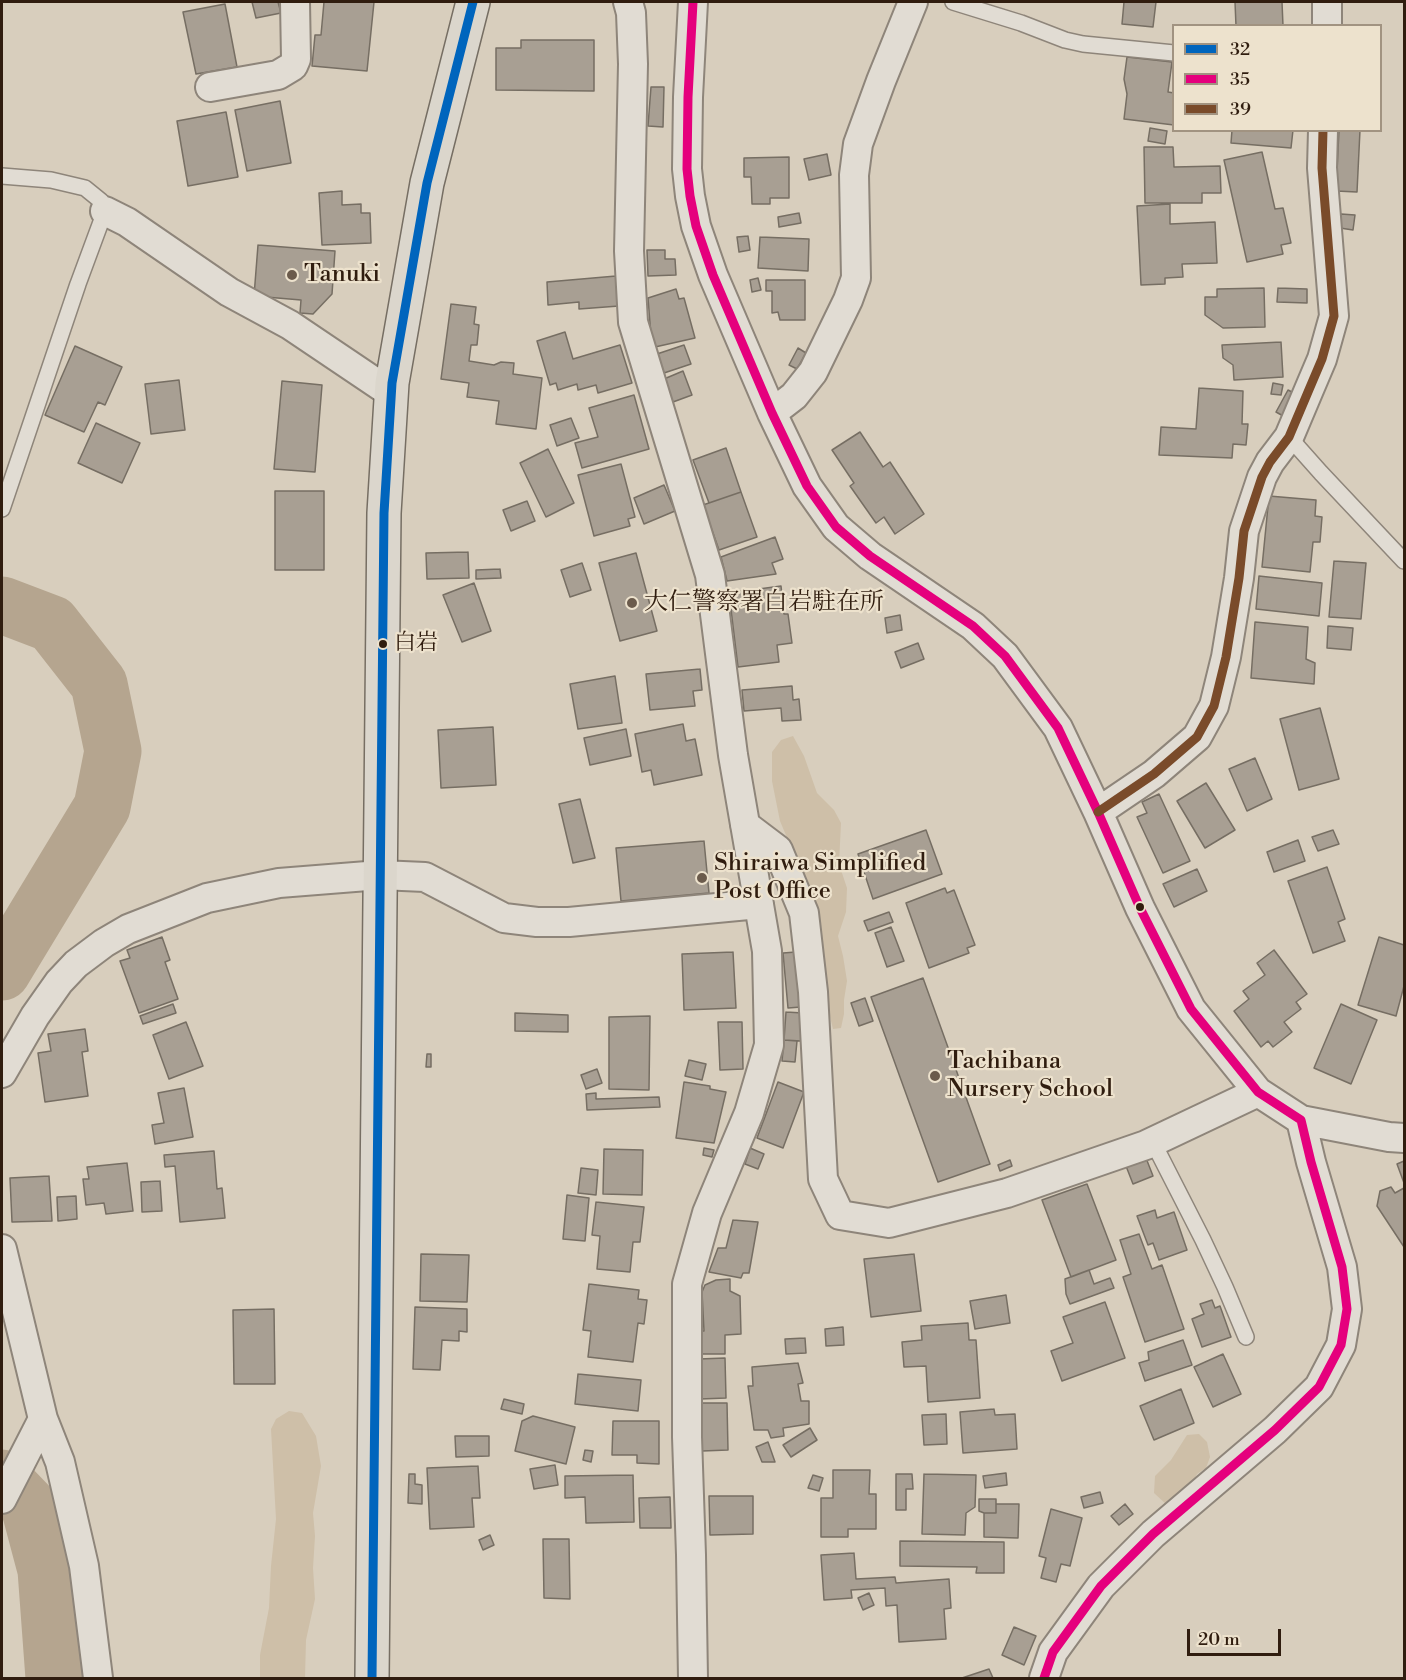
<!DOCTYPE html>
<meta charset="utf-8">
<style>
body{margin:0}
#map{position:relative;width:1406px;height:1680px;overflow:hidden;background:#d8cebd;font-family:"Libre Bodoni",serif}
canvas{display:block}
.frame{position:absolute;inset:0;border:3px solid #301d0f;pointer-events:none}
.legend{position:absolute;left:1172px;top:24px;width:210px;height:108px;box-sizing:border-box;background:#ede2cd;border:2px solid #a19381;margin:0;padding:8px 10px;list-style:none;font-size:18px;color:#301d0f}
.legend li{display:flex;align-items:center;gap:12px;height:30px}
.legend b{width:30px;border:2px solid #a19381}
.scale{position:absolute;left:1187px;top:1629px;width:94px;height:27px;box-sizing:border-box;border:3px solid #301d0f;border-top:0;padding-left:8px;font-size:18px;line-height:21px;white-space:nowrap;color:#301d0f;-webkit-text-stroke:4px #ede2cd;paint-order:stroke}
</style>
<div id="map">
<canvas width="1406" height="1680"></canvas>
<div class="frame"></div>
<ul class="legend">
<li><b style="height:8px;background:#0065bd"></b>32</li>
<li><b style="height:8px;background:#e5007d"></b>35</li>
<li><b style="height:8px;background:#7a4b2a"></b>39</li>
</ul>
<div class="scale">20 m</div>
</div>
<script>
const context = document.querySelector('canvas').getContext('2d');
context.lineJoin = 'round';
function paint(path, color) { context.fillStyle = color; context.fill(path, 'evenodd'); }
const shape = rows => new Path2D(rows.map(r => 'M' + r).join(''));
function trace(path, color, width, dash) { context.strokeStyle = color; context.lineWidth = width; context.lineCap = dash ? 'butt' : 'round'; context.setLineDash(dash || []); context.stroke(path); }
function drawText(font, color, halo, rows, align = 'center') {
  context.font = font + ' "Libre Bodoni","Noto Serif JP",serif'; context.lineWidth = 4.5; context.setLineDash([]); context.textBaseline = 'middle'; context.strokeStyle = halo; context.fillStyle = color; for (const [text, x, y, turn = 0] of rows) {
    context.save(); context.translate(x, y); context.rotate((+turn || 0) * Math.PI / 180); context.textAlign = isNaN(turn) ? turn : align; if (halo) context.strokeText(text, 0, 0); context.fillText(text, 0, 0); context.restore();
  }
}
paint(shape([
 [793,736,804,756,817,793,834,810,841,823,839,864,847,888,846,912,838,936,843,956,847,981,844,1000,844,1014,841,1028,833,1029,827,1004,826,976,788,840,780,821,772,781,772,752,781,740],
 [289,1411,302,1413,316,1436,321,1466,313,1513,315,1536,313,1568,315,1599,306,1640,305,1678,260,1678,260,1655,269,1608,271,1566,276,1519,271,1429,276,1419],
 [1199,1434,1207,1442,1210,1457,1206,1468,1197,1474,1190,1489,1167,1505,1154,1493,1155,1476,1171,1460,1187,1435]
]), '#cebfa8');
trace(shape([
 [2,605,52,624,99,684,113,751,102,807,2,972],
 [2,1478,29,1506,46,1570,54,1678]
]), '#b5a58f', 57);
const building = shape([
 [252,2,278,2,281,13,256,18,252,2],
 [324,2,374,2,367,71,312,66,315,35,321,35,324,2],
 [1124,2,1156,2,1153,27,1122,24,1124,2],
 [1235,2,1282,2,1283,26,1236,26,1235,2],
 [225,4,237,67,196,74,183,12,225,4],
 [521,40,594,40,594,91,496,90,496,48,521,48,521,40],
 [1127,57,1172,62,1168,92,1174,93,1174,125,1124,119,1127,94,1124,79,1127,57],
 [651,87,664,87,663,127,648,126,651,87],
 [280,101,291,163,247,171,235,110,280,101],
 [226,112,238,177,188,186,177,121,226,112],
 [1150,128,1167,131,1165,144,1148,141,1150,128],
 [1232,130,1293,130,1291,148,1231,143,1232,130],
 [1339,130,1360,130,1357,192,1336,191,1339,130],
 [1144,147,1173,147,1174,167,1220,166,1221,193,1202,193,1202,203,1145,203,1144,147],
 [1262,152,1275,209,1283,208,1291,243,1281,245,1283,254,1247,262,1224,160,1262,152],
 [827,154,831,175,809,180,804,159,827,154],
 [789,157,789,198,770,198,770,204,752,204,751,177,744,177,744,158,789,157],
 [342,191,342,205,361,204,361,213,370,213,371,243,322,245,319,193,342,191],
 [1170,204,1170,224,1215,222,1217,263,1182,264,1183,277,1165,278,1165,284,1141,285,1137,206,1170,204],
 [799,213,801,223,779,227,778,217,799,213],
 [1341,214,1355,215,1353,230,1340,228,1341,214],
 [748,236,750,250,739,252,737,237,748,236],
 [760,237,809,239,808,271,758,268,760,237],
 [258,245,335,251,332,294,313,314,300,313,301,300,254,296,258,245],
 [647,250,665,250,665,259,675,259,676,275,648,276,647,250],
 [616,276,619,306,579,309,579,302,548,305,547,282,616,276],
 [758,278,761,290,752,292,750,280,758,278],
 [766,280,805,280,805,320,780,320,778,312,772,313,772,291,766,291,766,280],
 [1264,288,1265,327,1223,328,1205,315,1205,297,1217,297,1217,289,1264,288],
 [1278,288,1307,289,1307,303,1277,302,1278,288],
 [676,289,679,299,684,298,695,338,655,347,651,336,648,298,676,289],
 [451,304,476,307,474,324,479,325,477,345,471,345,469,361,494,365,501,362,514,363,513,374,542,378,536,429,496,424,499,401,467,397,469,383,441,379,451,304],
 [565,332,573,359,620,345,632,383,598,393,596,385,578,390,577,384,558,390,556,383,550,385,537,341,565,332],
 [1281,342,1283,377,1234,380,1233,365,1223,358,1222,345,1281,342],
 [684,345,691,364,664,373,657,354,684,345],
 [75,346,122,367,105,405,98,402,84,432,45,415,75,346],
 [798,348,806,353,797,369,789,365,798,348],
 [683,371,692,395,673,402,664,379,683,371],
 [179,380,185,430,151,434,145,384,179,380],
 [282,381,322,385,315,472,274,469,282,381],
 [1273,383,1283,385,1281,395,1271,394,1273,383],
 [1199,388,1243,391,1242,424,1248,424,1246,445,1233,444,1232,458,1159,455,1161,427,1196,429,1199,388],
 [1288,390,1296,394,1285,417,1276,412,1288,390],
 [634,395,649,449,582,468,575,443,598,437,589,408,634,395],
 [571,418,579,438,557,446,550,425,571,418],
 [96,423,140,443,122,483,78,463,96,423],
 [860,432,883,467,890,462,924,514,895,534,884,517,876,523,850,486,854,483,832,450,860,432],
 [726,448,741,492,709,503,693,460,726,448],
 [548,449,574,503,546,517,520,463,548,449],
 [621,464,635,517,628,519,630,526,594,536,578,475,621,464],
 [664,485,675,511,644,524,634,498,664,485],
 [275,491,324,491,324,570,275,570,275,491],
 [741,492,757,537,719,550,703,505,741,492],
 [1269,496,1316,500,1315,516,1322,517,1320,542,1313,542,1310,572,1262,567,1269,496],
 [527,501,535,521,511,531,503,510,527,501],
 [775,537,783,559,772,563,776,574,727,581,721,557,775,537],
 [468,552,469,578,427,579,426,553,468,552],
 [636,553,657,631,620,641,599,563,636,553],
 [1334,561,1366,563,1361,619,1329,617,1334,561],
 [582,563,591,590,570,597,561,570,582,563],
 [500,569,501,578,476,579,476,570,500,569],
 [1259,576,1322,583,1319,616,1256,609,1259,576],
 [474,583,491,631,462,642,443,595,474,583],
 [781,586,784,614,788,614,792,643,777,645,779,662,738,667,729,593,781,586],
 [900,615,902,630,887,633,885,618,900,615],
 [1255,622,1308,627,1306,659,1315,663,1314,684,1251,678,1255,622],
 [1328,626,1353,628,1351,650,1327,648,1328,626],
 [918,643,924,659,901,668,895,652,918,643],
 [700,669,702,690,693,691,695,706,650,710,646,674,700,669],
 [615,676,622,723,578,729,570,684,615,676],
 [792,686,793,700,799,699,801,720,782,721,781,708,744,711,742,690,792,686],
 [1320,708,1339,779,1299,790,1280,719,1320,708],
 [683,724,686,741,695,739,702,775,654,785,651,770,642,772,635,734,683,724],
 [493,727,496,785,441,788,438,730,493,727],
 [626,729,631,756,590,765,584,738,626,729],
 [1255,758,1272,799,1247,811,1229,769,1255,758],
 [1206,783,1235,830,1205,848,1177,801,1206,783],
 [1159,794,1190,861,1163,873,1137,817,1147,813,1142,802,1159,794],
 [580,799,595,858,573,863,559,804,580,799],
 [926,830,942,874,873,899,858,854,926,830],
 [1333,830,1339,844,1318,851,1312,837,1333,830],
 [1298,840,1305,861,1274,872,1267,852,1298,840],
 [704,841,709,893,621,901,616,848,704,841],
 [1327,867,1345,919,1338,922,1345,941,1313,953,1288,881,1327,867],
 [1197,869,1207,891,1174,907,1163,884,1197,869],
 [945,888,947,893,954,890,975,945,967,948,969,953,929,968,906,903,945,888],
 [889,912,893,922,868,931,864,921,889,912],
 [891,927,904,961,887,967,875,933,891,927],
 [162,937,170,960,165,962,178,999,139,1013,120,961,130,958,127,950,162,937],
 [1379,937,1404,945,1404,986,1396,1016,1358,1005,1379,937],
 [1274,950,1307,994,1296,1002,1301,1009,1284,1022,1292,1032,1273,1047,1268,1041,1261,1047,1234,1011,1249,999,1243,991,1265,975,1257,963,1274,950],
 [733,952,736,1008,684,1010,682,954,733,952],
 [796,952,801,1007,788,1008,783,953,796,952],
 [923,978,990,1164,938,1182,871,997,923,978],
 [865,998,873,1021,859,1026,851,1003,865,998],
 [173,1004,176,1013,143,1024,140,1016,173,1004],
 [1341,1004,1377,1020,1351,1084,1314,1068,1341,1004],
 [786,1012,803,1013,801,1041,784,1040,786,1012],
 [515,1013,568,1015,568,1032,515,1031,515,1013],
 [650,1016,649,1090,609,1089,609,1017,650,1016],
 [186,1022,203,1066,169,1079,153,1035,186,1022],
 [718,1022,742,1022,743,1069,720,1070,718,1022],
 [85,1029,88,1051,82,1052,88,1096,45,1102,38,1053,51,1051,48,1034,85,1029],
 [784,1040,797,1041,795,1062,782,1061,784,1040],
 [427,1054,431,1054,431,1067,426,1067,427,1054],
 [689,1060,706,1064,702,1080,685,1076,689,1060],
 [597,1069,602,1083,586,1089,581,1075,597,1069],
 [684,1082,710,1086,710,1089,726,1092,714,1143,676,1138,684,1082],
 [778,1082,804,1092,783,1148,757,1138,778,1082],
 [184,1088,193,1137,155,1144,152,1125,164,1123,158,1093,184,1088],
 [596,1093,596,1099,659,1097,660,1107,587,1110,586,1094,596,1093],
 [704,1148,714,1150,712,1157,703,1155,704,1148],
 [750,1148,764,1154,758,1169,745,1164,750,1148],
 [604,1149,643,1150,642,1195,603,1194,604,1149],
 [214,1151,217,1189,222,1188,225,1218,180,1222,175,1166,165,1167,164,1155,214,1151],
 [1146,1158,1153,1176,1133,1184,1126,1166,1146,1158],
 [1010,1160,1012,1166,1000,1171,998,1165,1010,1160],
 [1404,1161,1404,1183,1397,1164,1404,1161],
 [127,1163,133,1211,106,1214,104,1203,86,1205,83,1179,89,1179,87,1167,127,1163],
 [581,1168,598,1170,596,1195,578,1193,581,1168],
 [49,1176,52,1221,12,1222,10,1178,49,1176],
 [160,1181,162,1211,142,1212,141,1182,160,1181],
 [1087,1184,1116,1260,1071,1277,1042,1200,1087,1184],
 [1391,1187,1395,1193,1404,1188,1404,1247,1377,1206,1380,1191,1391,1187],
 [567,1195,589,1198,585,1241,563,1239,567,1195],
 [76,1196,77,1219,58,1221,57,1197,76,1196],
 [596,1202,644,1207,640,1242,633,1242,630,1272,597,1269,600,1236,592,1235,596,1202],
 [1155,1210,1157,1218,1174,1212,1187,1250,1159,1260,1153,1243,1148,1245,1137,1216,1155,1210],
 [733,1220,758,1222,749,1273,743,1273,741,1278,709,1272,718,1248,726,1248,733,1220],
 [1139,1234,1152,1269,1162,1265,1184,1329,1145,1342,1123,1277,1131,1274,1120,1240,1139,1234],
 [421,1254,469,1255,467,1302,420,1301,421,1254],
 [914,1254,921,1311,871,1317,864,1259,914,1254],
 [1089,1270,1094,1284,1110,1278,1114,1288,1070,1304,1066,1294,1065,1279,1089,1270],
 [730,1279,730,1291,740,1296,741,1334,725,1335,725,1354,699,1354,698,1331,704,1331,702,1292,705,1285,716,1280,730,1279],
 [589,1284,639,1290,638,1299,647,1300,644,1324,638,1323,633,1362,588,1357,591,1331,583,1330,589,1284],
 [1006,1295,1010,1323,975,1329,970,1301,1006,1295],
 [1212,1300,1215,1308,1220,1306,1231,1337,1202,1347,1192,1319,1204,1314,1200,1304,1212,1300],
 [1105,1302,1125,1358,1062,1381,1051,1351,1073,1343,1063,1317,1105,1302],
 [415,1307,467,1309,467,1332,459,1331,459,1341,442,1340,440,1370,413,1369,415,1307],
 [274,1309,275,1384,234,1384,233,1310,274,1309],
 [968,1323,969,1340,976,1340,980,1398,928,1402,926,1366,904,1367,902,1342,922,1340,921,1326,968,1323],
 [843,1327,844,1345,826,1346,825,1329,843,1327],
 [805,1338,806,1353,786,1354,785,1339,805,1338],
 [1183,1340,1192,1365,1145,1381,1139,1363,1149,1360,1148,1352,1183,1340],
 [1223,1354,1241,1394,1213,1407,1194,1367,1223,1354],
 [725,1358,726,1398,700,1399,699,1359,725,1358],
 [798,1363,803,1383,798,1384,801,1401,809,1401,809,1424,783,1428,784,1436,771,1438,768,1430,754,1430,748,1386,753,1386,752,1367,798,1363],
 [578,1374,641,1380,638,1411,575,1404,578,1374],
 [1181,1389,1194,1423,1154,1440,1140,1406,1181,1389],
 [504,1399,524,1404,522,1414,501,1409,504,1399],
 [701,1403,727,1403,728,1450,702,1451,701,1403],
 [994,1409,995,1415,1015,1414,1017,1449,963,1453,960,1412,994,1409],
 [946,1414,947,1444,924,1445,922,1415,946,1414],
 [533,1416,575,1427,566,1464,515,1451,522,1421,533,1416],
 [613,1421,659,1421,659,1464,637,1463,637,1455,612,1455,613,1421],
 [810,1428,817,1440,791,1457,783,1445,810,1428],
 [455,1436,489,1436,489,1456,456,1457,455,1436],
 [768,1442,775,1462,762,1462,756,1447,768,1442],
 [585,1450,593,1451,591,1462,583,1460,585,1450],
 [555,1465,558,1485,534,1489,530,1469,555,1465],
 [478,1466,480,1498,472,1498,474,1527,430,1529,427,1468,478,1466],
 [833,1470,870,1470,869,1494,876,1494,876,1529,848,1529,848,1537,821,1537,821,1498,833,1498,833,1470],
 [1006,1473,1007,1485,985,1488,983,1476,1006,1473],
 [409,1474,415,1474,415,1484,422,1485,422,1504,408,1503,409,1474],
 [896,1474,912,1474,913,1489,906,1489,906,1510,896,1510,896,1474],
 [924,1474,976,1475,975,1507,966,1513,965,1535,922,1534,924,1474],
 [633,1475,634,1522,586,1523,585,1497,565,1498,565,1476,633,1475],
 [813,1475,823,1478,819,1491,808,1488,813,1475],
 [1100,1492,1103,1503,1084,1508,1081,1497,1100,1492],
 [709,1496,753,1496,753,1534,710,1535,709,1496],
 [670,1497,671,1528,640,1528,639,1498,670,1497],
 [979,1499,996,1499,996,1513,984,1513,979,1511,979,1499],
 [996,1504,1019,1504,1018,1538,984,1537,984,1513,996,1513,996,1504],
 [1125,1504,1133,1514,1119,1525,1111,1516,1125,1504],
 [1051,1509,1082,1518,1070,1566,1061,1564,1056,1582,1041,1578,1046,1558,1039,1556,1051,1509],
 [490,1535,494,1545,483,1550,479,1540,490,1535],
 [543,1539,569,1539,570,1599,544,1598,543,1539],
 [900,1541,1004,1542,1004,1573,976,1573,977,1567,900,1566,900,1541],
 [854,1553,856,1579,895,1577,896,1583,949,1579,951,1608,944,1609,946,1639,899,1642,897,1605,886,1606,885,1588,851,1590,852,1598,824,1600,821,1555,854,1553],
 [869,1593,874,1605,863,1610,858,1598,869,1593],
 [1014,1627,1036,1636,1024,1665,1002,1655,1014,1627],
 [989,1669,993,1678,962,1678,989,1669]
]);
paint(building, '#a89f93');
trace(building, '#766e63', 1.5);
const lane = shape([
 [953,2,1021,23,1065,40,1083,44,1174,53],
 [2,176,51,180,85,188,101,201,105,211,78,284,2,509],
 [1289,437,1321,473,1404,561],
 [1153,1142,1203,1240,1225,1287,1246,1337]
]);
const street = shape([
 [628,2,631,13,633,64,629,251,633,322,710,575,733,755,767,951,769,1045,749,1113,707,1213,687,1284,687,1437,691,1555,693,1678],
 [693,2,688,97,687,169,690,196,696,226,713,275,772,413,807,486,836,527,870,556,973,626,1005,656,1058,728,1098,812,1140,908,1191,1009,1258,1092,1301,1120,1311,1162,1342,1267,1347,1309,1341,1345,1319,1387,1275,1430,1153,1534,1101,1586,1053,1652,1044,1678],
 [1327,26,1327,2],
 [210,87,278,75,293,66,296,59,295,2],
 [105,211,127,222,229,292,290,325,391,393],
 [772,413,794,396,813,372,848,300,856,278,854,175,858,144,881,81,913,2],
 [1098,812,1154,774,1197,737,1214,706,1226,657,1239,578,1244,531,1262,477,1270,462,1289,437,1308,392,1322,359,1334,316,1322,168,1323,130],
 [745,825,778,850,804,913,813,992,823,1179,840,1215,889,1223,1007,1193,1146,1145,1258,1092],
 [2,1073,35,1016,59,982,76,964,104,943,128,929,207,898,279,883,380,875,425,877,504,918,537,922,569,922,759,904],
 [1301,1120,1389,1137,1404,1138],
 [2,1249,43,1419,2,1499],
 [43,1419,60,1462,84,1566,98,1678]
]);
const primary = shape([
 [372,1678,384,513,392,383,427,183,473,2]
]);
trace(lane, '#8e857a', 18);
trace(street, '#8e857a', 32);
trace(primary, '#766e63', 36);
trace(lane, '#e1dcd3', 15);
trace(street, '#e1dcd3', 28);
trace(primary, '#dbd6cc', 33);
trace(shape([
 [372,1678,384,513,392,383,427,183,473,2]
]), '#0065bd', 9);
trace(shape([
 [693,2,688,97,687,169,690,196,696,226,713,275,772,413,807,486,836,527,870,556,973,626,1005,656,1058,728,1098,812,1140,908,1191,1009,1258,1092,1301,1120,1311,1162,1342,1267,1347,1309,1341,1345,1319,1387,1275,1430,1153,1534,1101,1586,1053,1652,1044,1678]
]), '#e5007d', 9);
trace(shape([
 [1098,812,1154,774,1197,737,1214,706,1226,657,1239,578,1244,531,1262,477,1270,462,1289,437,1308,392,1322,359,1334,316,1322,168,1323,130]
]), '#7a4b2a', 9);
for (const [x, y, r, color] of [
 [292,275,6,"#6b5b4c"],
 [632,603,6,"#6b5b4c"],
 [383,644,5,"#301d0f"],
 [702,878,6,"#6b5b4c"],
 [1140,907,5,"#301d0f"],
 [935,1076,6,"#6b5b4c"]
]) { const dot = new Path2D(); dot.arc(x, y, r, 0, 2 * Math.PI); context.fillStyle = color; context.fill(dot); trace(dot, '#ede2cd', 2); }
drawText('22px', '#301d0f', '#ede2cd', [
 ["白岩",394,644]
], 'left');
drawText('24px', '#301d0f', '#ede2cd', [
 ["Tanuki",304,275],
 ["大仁警察署白岩駐在所",644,603],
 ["Shiraiwa Simplified",714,864],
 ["Post Office",714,892],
 ["Tachibana",947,1062],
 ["Nursery School",947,1090]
], 'left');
</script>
